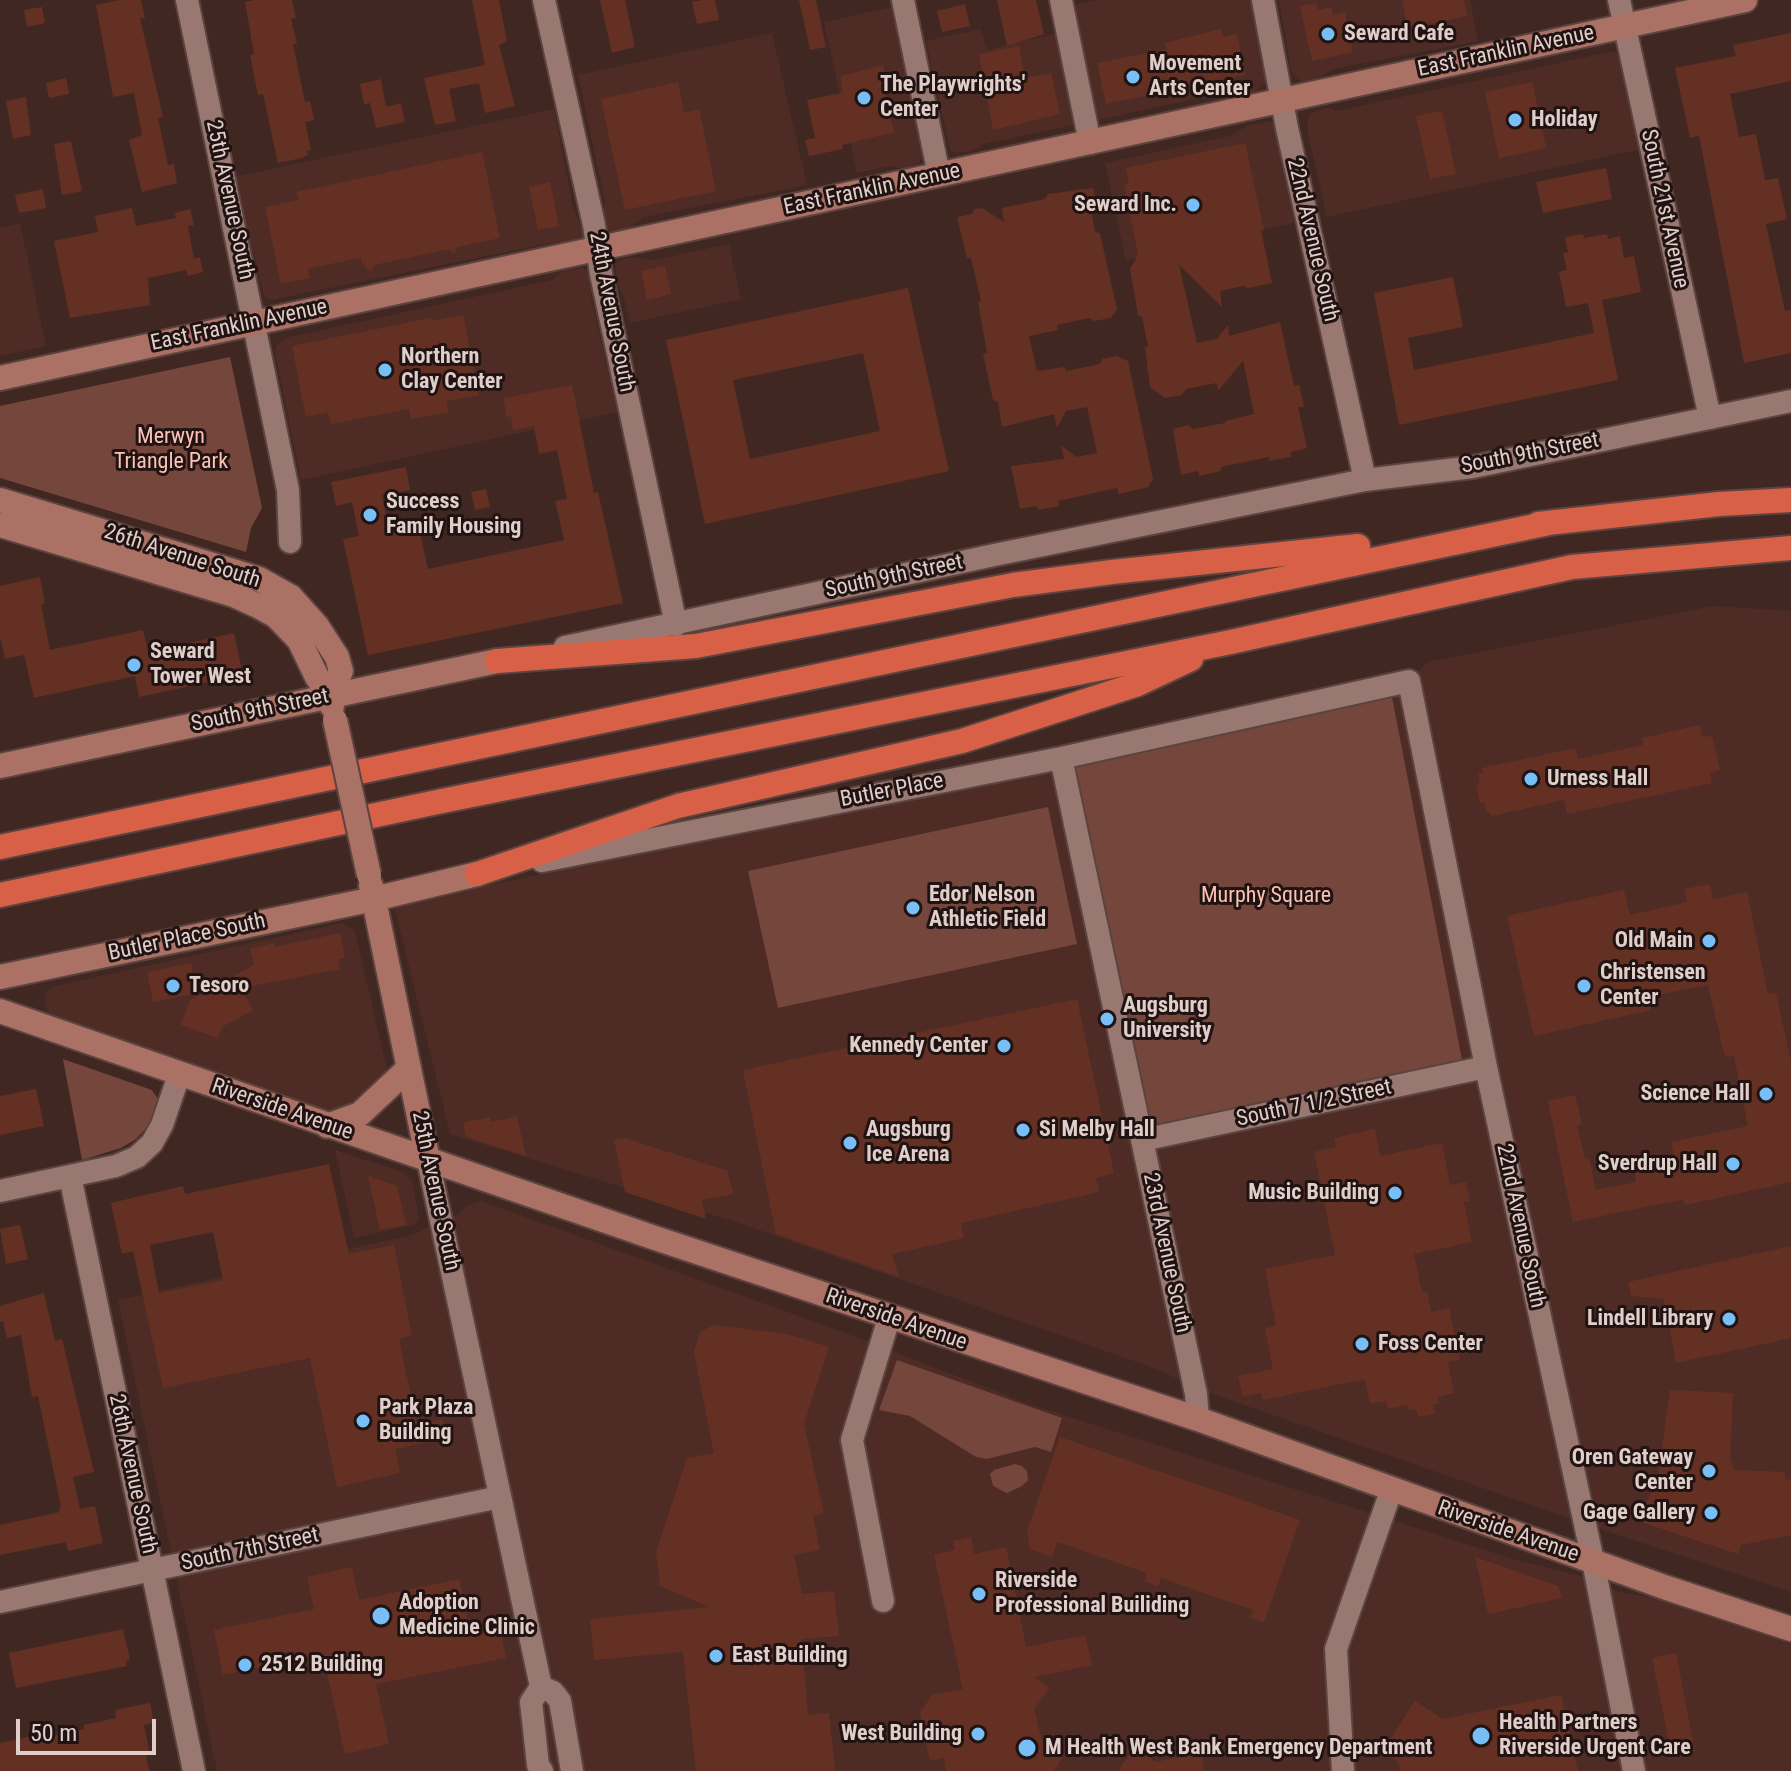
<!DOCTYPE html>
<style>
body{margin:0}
#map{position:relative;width:1791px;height:1771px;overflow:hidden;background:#412721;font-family:"Roboto Condensed",sans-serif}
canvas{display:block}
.scale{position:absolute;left:16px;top:1719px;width:140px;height:36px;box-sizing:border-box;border:4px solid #e0ceca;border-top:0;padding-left:10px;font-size:24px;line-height:28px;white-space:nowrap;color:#e0ceca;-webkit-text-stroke:6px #201311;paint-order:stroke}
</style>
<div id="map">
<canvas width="1791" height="1771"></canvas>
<div class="scale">50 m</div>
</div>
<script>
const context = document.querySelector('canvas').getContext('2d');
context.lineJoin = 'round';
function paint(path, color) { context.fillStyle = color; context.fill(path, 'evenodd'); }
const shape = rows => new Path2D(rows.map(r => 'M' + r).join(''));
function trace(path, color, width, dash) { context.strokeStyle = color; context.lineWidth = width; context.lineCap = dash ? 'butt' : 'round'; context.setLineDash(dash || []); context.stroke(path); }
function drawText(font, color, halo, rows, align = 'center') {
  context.font = font + ' "Roboto Condensed",sans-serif'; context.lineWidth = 6; context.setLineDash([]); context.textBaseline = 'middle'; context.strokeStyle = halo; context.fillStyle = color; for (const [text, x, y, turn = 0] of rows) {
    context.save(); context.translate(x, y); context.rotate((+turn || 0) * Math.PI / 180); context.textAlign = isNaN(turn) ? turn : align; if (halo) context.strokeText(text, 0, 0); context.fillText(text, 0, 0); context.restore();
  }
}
paint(shape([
 [1098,0,1250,0,1266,83,1252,94,1223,93,984,144,972,151,954,153,950,149,926,41,981,29,987,50,1055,34,1049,11],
 [1279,0,1470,0,1478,41,1333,69,1315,80,1301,81,1295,77,1291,71],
 [892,7,925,153,918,164,902,169,890,166,857,173,824,22],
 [772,33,807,185,645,217,623,231,607,232,602,218,605,202,578,75],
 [1609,52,1616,53,1622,58,1641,149,1327,217,1307,129,1308,118,1313,112,1328,108,1337,111],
 [554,109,573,207,583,232,583,237,578,240,565,244,550,243,271,300,264,296,234,177],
 [1270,121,1276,125,1280,136,1279,147,1294,223,1126,260,1105,163,1230,136,1247,126],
 [20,223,46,346,0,356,0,228],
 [729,244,741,299,630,323,623,294,617,285,615,262,631,257,654,260],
 [581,268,586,270,590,277,591,298,617,412,301,480,275,352,276,345,285,338,552,280,563,271],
 [1713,606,1791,611,1791,1592,1603,1530,1207,1392,1154,1368,736,1222,450,1134,394,905,1394,696,1428,662],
 [342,923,355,931,387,1069,387,1077,353,1108,328,1111,49,1013,45,1006,46,991,55,986],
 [335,1150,403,1172,412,1181,419,1219,416,1224,354,1238],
 [481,1201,848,1334,1029,1404,1513,1559,1577,1575,1619,1592,1654,1598,1791,1644,1791,1771,217,1771,118,1300,412,1235,459,1214,466,1206]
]), '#4e2c25');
paint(shape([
 [230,357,262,508,251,528,246,552,0,478,0,406],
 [1392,697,1462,1060,1149,1126,1074,764],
 [1048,807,1077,944,778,1008,748,871],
 [63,1059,152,1090,158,1099,158,1106,149,1125,136,1139,121,1148,82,1160],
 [897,1360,1062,1418,1051,1452,1035,1447,987,1459,976,1457,910,1416,879,1410],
 [1015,1464,1022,1466,1027,1471,1028,1480,1022,1486,1007,1493,993,1486,990,1474,994,1470]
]), '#74463c');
paint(shape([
 [120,0,141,0,145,18,140,18,163,117,158,118,168,165,174,164,177,183,142,192,129,140,142,135,134,93,113,97,96,5],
 [254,0,292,0,296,18,291,19,297,44,293,44,305,102,310,101,314,120,305,122,311,150,307,151,308,155,302,158,278,163,263,94,258,95,250,55,254,54,245,2],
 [472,0,499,0,507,41,499,45,515,106,485,113,479,83,449,89,456,121,435,125,424,78,485,65],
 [600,0,625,0,635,47,612,53],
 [702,0,715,0,719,20,697,24,692,2],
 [799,0,816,0,826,47,810,50],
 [997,0,1036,0,1044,34,1007,46],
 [1402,0,1464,0,1467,16,1408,29],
 [1316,3,1318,10,1331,7,1333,15,1345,12,1353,52,1312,61,1300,6],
 [965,4,970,26,942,32,937,11],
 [42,7,45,23,27,27,24,10],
 [1221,29,1223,37,1237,34,1245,75,1106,104,1097,63,1167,49,1165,43],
 [1791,33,1791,81,1730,94,1739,137,1756,134,1765,180,1778,178,1787,219,1766,224,1785,311,1791,310,1791,353,1744,363,1699,136,1690,138,1675,68,1736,56,1733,45],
 [1019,46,1025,78,1051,73,1060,114,993,130,979,54],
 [883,65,886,79,882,80,894,132,842,145,843,149,809,156,805,140,815,138,807,100,842,93,841,76],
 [66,78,69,94,49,98,46,83],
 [381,79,386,107,401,103,405,122,376,128,370,103,364,104,360,84],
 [678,82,684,113,699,109,716,191,625,210,601,99],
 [1532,82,1546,148,1499,158,1485,92],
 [26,97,31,135,13,139,6,101],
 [1442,111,1456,174,1430,179,1416,116],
 [71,141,82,191,62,195,54,144],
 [1245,143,1264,230,1261,230,1272,283,1248,288,1243,286,1220,291,1222,307,1179,265,1197,343,1217,339,1228,325,1229,336,1280,322,1294,386,1299,385,1304,407,1298,407,1307,448,1291,452,1291,457,1269,461,1269,457,1221,467,1221,471,1199,476,1198,471,1181,475,1173,429,1188,425,1193,429,1225,423,1225,421,1254,414,1243,361,1218,391,1217,383,1186,389,1182,395,1165,398,1150,387,1145,348,1148,346,1142,317,1138,315,1130,269,1138,255,1124,184,1129,183,1126,168],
 [482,152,500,238,457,247,454,254,449,249,374,265,371,272,362,263,361,258,335,263,308,269,310,278,281,284,265,207,299,200,297,192],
 [1606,168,1612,199,1543,213,1536,182],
 [550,182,559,226,538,230,529,187],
 [1093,188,1097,206,1092,215,1095,231,1100,234,1117,309,1111,318,1094,321,1089,318,1057,325,1058,330,1029,336,1037,371,1065,367,1066,371,1100,364,1102,359,1116,356,1128,361,1153,479,1148,487,1119,494,1117,488,1058,501,1059,506,1038,510,1036,506,1020,509,1011,466,1064,459,1061,445,1076,457,1097,453,1087,407,1066,411,1057,428,1054,414,1002,427,998,402,993,400,983,354,987,353,978,302,981,301,971,258,967,258,957,217,972,214,975,209,982,208,1004,222,1002,208,1045,199,1048,194],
 [43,189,46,208,19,213,15,195],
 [132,208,136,226,176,218,175,213,190,209,194,225,188,226,194,259,200,257,203,272,188,276,186,270,148,278,150,305,70,318,54,241,98,232,95,216],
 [1583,234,1584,238,1607,234,1608,239,1620,236,1624,258,1634,256,1641,292,1602,300,1618,380,1399,425,1374,293,1453,277,1463,327,1408,338,1414,370,1594,333,1588,303,1566,307,1559,272,1567,270,1563,253,1568,252,1565,237],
 [665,266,671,294,647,300,641,271],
 [908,288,949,471,705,524,666,340],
 [863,353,880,431,750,459,733,380],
 [463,315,479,395,446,401,449,412,411,419,409,409,331,424,328,412,306,417,292,346,431,318,432,321],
 [572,385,594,493,598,492,623,603,368,655,343,539,359,536,352,502,336,506,331,482,406,467,410,490,382,495,389,528,411,524,413,534,420,533,428,569,564,540,555,501,567,499,557,450,539,454,534,426,513,430,511,416,507,417,503,398],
 [486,489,490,507,475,510,471,492],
 [40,577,45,603,41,604,50,650,143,630,148,652,234,633,243,675,139,697,135,676,34,698,24,655,5,659,0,637,0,586],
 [1700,725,1702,737,1712,736,1720,770,1710,773,1712,783,1567,814,1564,800,1491,816,1490,812,1487,813,1484,802,1480,803,1476,784,1480,783,1478,774,1483,773,1482,768,1575,748,1578,759,1643,745,1642,738],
 [1710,884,1713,899,1747,892,1768,994,1776,993,1791,1062,1791,1182,1685,1205,1684,1199,1573,1222,1548,1101,1575,1095,1582,1124,1577,1126,1585,1159,1589,1158,1596,1190,1636,1182,1634,1168,1675,1159,1671,1142,1748,1126,1734,1056,1725,1057,1708,985,1648,997,1651,1010,1534,1036,1507,916,1624,890,1630,915,1687,902,1684,889],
 [340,933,345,958,338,959,340,969,241,988,253,1010,222,1027,218,1038,181,1025,190,1000,254,965,250,949,274,943,275,947],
 [191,963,197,993,153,1002,147,972],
 [1077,999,1114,1173,1096,1178,1099,1192,961,1223,964,1238,892,1254,899,1277,776,1234,743,1070],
 [36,1089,44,1126,0,1135,0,1096],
 [517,1116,526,1156,466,1137,463,1123,490,1117,491,1122],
 [1375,1129,1380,1156,1442,1143,1450,1185,1466,1182,1470,1201,1464,1202,1472,1242,1414,1254,1422,1292,1427,1292,1431,1312,1449,1308,1460,1360,1448,1362,1454,1393,1437,1397,1438,1403,1433,1405,1435,1414,1418,1417,1416,1409,1409,1411,1408,1405,1388,1409,1386,1401,1370,1404,1365,1379,1263,1400,1261,1393,1243,1397,1238,1376,1273,1369,1265,1328,1276,1326,1265,1269,1335,1255,1314,1152,1336,1147,1334,1138],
 [624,1138,728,1171,733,1194,702,1200,706,1219,625,1192,614,1140],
 [329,1164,349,1254,394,1245,412,1336,399,1339,417,1425,443,1419,447,1438,395,1449,400,1473,337,1487,310,1358,163,1388,133,1251,122,1254,111,1203,183,1186,185,1194],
 [213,1232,223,1280,159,1293,150,1245],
 [368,1176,397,1186,406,1225,380,1230],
 [20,1225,28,1259,6,1264,0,1229],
 [1791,1246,1791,1338,1676,1363,1664,1299,1631,1296,1628,1282],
 [44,1293,55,1341,62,1339,94,1472,73,1477,80,1509,95,1506,103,1543,68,1551,66,1542,0,1555,0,1525,60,1512,59,1508,61,1507,38,1396,32,1397,21,1335,7,1338,3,1321,0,1322,0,1306],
 [714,1325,787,1334,829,1347,804,1424,824,1513,813,1516,820,1550,794,1555,802,1594,834,1591,839,1636,802,1639,808,1715,829,1713,835,1771,696,1771,683,1652,594,1660,590,1619,709,1607,660,1586,656,1552,687,1458,714,1453,694,1352,700,1332],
 [1670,1390,1733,1393,1730,1458,1734,1470,1785,1472,1785,1480,1791,1479,1791,1535,1741,1545,1738,1554,1638,1521,1658,1477],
 [1060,1437,1300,1520,1264,1622,1250,1618,1253,1610,1161,1578,1158,1586,1144,1581,1147,1573,1057,1542,1052,1557,1030,1549,1027,1531],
 [971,1537,974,1554,1006,1547,1026,1647,1085,1635,1092,1665,1034,1677,1050,1688,1034,1709,1042,1741,1065,1754,1054,1771,946,1771,944,1758,930,1761,920,1713,932,1695,963,1689,934,1555,955,1550,953,1541],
 [1475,1557,1558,1586,1562,1598,1488,1614],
 [352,1567,359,1600,459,1579,471,1635,500,1629,506,1658,376,1684,389,1744,345,1754,323,1654,223,1675,214,1630,314,1609,307,1577],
 [123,1629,130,1660,126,1661,127,1666,16,1688,9,1653],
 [1676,1653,1695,1751,1672,1756,1652,1658],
 [1561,1695,1578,1771,1400,1771,1398,1762,1382,1752,1415,1701,1443,1719],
 [150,1703,154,1723,144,1725,150,1754,146,1755,149,1771,0,1771,0,1743,46,1733,47,1737,84,1729,84,1725,116,1718,115,1710],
 [1134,1748,1156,1762,1201,1752,1204,1771,1118,1771]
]), '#653024');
const street = shape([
 [187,0,288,490,290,542],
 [544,0,594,225,601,274,676,625],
 [903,0,939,175],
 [1061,0,1090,143],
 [1263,0,1287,128,1365,480],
 [1619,0,1710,418],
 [565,647,999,554,1365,480,1473,467,1791,401],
 [1061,758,1196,1394,1198,1419],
 [542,861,1061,758,1409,681,1486,1067,1593,1561,1634,1771],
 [1142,1140,1486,1067],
 [428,1160,541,1687,531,1702,538,1765,542,1771],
 [70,1176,194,1771],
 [0,1191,116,1166,137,1157,152,1143,162,1125,179,1075],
 [883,1601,852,1440,889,1318],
 [0,1602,500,1497],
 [541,1687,553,1692,560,1701,572,1771],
 [1343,1771,1336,1649,1391,1491]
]);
const secondary = shape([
 [0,378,1745,0],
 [0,500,259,579,291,597,317,626,337,657,341,671,330,696],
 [0,525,234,595,258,606,276,616,299,640,317,677,330,696,332,706],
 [0,766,497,661],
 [371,886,428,1160],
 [0,977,374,899,477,874],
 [0,1011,652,1237,1198,1419,1667,1588,1791,1629],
 [327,1126,360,1114,409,1068]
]);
const highway = shape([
 [1538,524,1719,504,1791,500],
 [497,661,696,646,1013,585,1112,572,1358,546],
 [0,847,1554,522],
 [477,874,678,806,962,741,1138,684,1191,659],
 [0,895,442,801,1226,643,1572,567,1791,548]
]);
trace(street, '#5b4440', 26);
trace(secondary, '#5b4440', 28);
trace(highway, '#5b4440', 28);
trace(street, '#987870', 22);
trace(secondary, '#ab7164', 24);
trace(highway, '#d86047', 24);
const secondaryBridge = shape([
 [335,720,369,875]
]);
trace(secondaryBridge, '#5b4440', 28, []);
trace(secondaryBridge, '#ab7164', 24);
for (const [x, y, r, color] of [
 [1328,34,8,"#78bff7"],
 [1133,77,8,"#78bff7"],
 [864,98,8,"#78bff7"],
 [1515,120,8,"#78bff7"],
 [1193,205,8,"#78bff7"],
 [385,370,8,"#78bff7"],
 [370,515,8,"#78bff7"],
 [134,665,8,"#78bff7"],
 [1531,779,8,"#78bff7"],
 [913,908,8,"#78bff7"],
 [1709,941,8,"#78bff7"],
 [173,986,8,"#78bff7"],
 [1584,986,8,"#78bff7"],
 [1107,1019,8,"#78bff7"],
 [1004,1046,8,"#78bff7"],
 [1766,1094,8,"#78bff7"],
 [1023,1130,8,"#78bff7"],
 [850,1143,8,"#78bff7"],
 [1733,1164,8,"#78bff7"],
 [1395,1193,8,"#78bff7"],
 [1729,1319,8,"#78bff7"],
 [1362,1344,8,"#78bff7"],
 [363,1421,8,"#78bff7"],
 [1709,1471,8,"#78bff7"],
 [1711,1513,8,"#78bff7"],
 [979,1594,8,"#78bff7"],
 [381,1616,10,"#78bff7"],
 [716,1656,8,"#78bff7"],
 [245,1665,8,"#78bff7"],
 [978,1734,8,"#78bff7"],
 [1481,1736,10,"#78bff7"],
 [1027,1748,10,"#78bff7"]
]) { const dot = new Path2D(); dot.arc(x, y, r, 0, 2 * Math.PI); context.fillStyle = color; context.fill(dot); trace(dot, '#201311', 3); }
drawText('bold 22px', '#e0ceca', '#201311', [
 ["Seward Cafe",1344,34],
 ["Movement",1149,64],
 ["Arts Center",1149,89],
 ["The Playwrights'",880,85],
 ["Center",880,110],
 ["Holiday",1531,120],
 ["Seward Inc.",1177,205,"right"],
 ["Northern",401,357],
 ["Clay Center",401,382],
 ["Success",386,502],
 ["Family Housing",386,527],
 ["Seward",150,652],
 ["Tower West",150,677],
 ["Urness Hall",1547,779],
 ["Edor Nelson",929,895],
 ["Athletic Field",929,920],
 ["Old Main",1693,941,"right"],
 ["Christensen",1600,973],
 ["Center",1600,998],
 ["Tesoro",189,986],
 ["Augsburg",1123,1006],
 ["University",1123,1031],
 ["Kennedy Center",988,1046,"right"],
 ["Science Hall",1750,1094,"right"],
 ["Augsburg",866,1130],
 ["Ice Arena",866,1155],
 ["Si Melby Hall",1039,1130],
 ["Sverdrup Hall",1717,1164,"right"],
 ["Music Building",1379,1193,"right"],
 ["Lindell Library",1713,1319,"right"],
 ["Foss Center",1378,1344],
 ["Park Plaza",379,1408],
 ["Building",379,1433],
 ["Oren Gateway",1693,1458,"right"],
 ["Center",1693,1483,"right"],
 ["Gage Gallery",1695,1513,"right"],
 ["Riverside",995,1581],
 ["Professional Builiding",995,1606],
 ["Adoption",399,1603],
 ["Medicine Clinic",399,1628],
 ["East Building",732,1656],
 ["2512 Building",261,1665],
 ["Health Partners",1499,1723],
 ["Riverside Urgent Care",1499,1748],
 ["West Building",962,1734,"right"],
 ["M Health West Bank Emergency Department",1045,1748]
], 'left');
drawText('22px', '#e0ceca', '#201311', [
 ["East Franklin Avenue",1506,52,-12],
 ["East Franklin Avenue",872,190,-12],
 ["25th Avenue South",229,200,78],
 ["South 21st Avenue",1664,209,78],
 ["22nd Avenue South",1312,240,77],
 ["24th Avenue South",611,312,79],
 ["East Franklin Avenue",239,326,-12],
 ["South 9th Street",1530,454,-11],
 ["26th Avenue South",182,557,18],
 ["South 9th Street",894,577,-12],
 ["South 9th Street",260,711,-12],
 ["Butler Place",892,791,-11],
 ["Butler Place South",187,938,-12],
 ["South 7 1/2 Street",1314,1104,-12],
 ["Riverside Avenue",282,1110,19],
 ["25th Avenue South",435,1191,78],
 ["22nd Avenue South",1520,1226,78],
 ["23rd Avenue South",1166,1253,78],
 ["Riverside Avenue",896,1320,19],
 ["26th Avenue South",132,1474,78],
 ["Riverside Avenue",1508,1532,19],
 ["South 7th Street",250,1550,-12]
]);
drawText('22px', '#fbc3b6', '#201311', [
 ["Merwyn",171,437],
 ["Triangle Park",171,462],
 ["Murphy Square",1266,896]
]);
</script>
